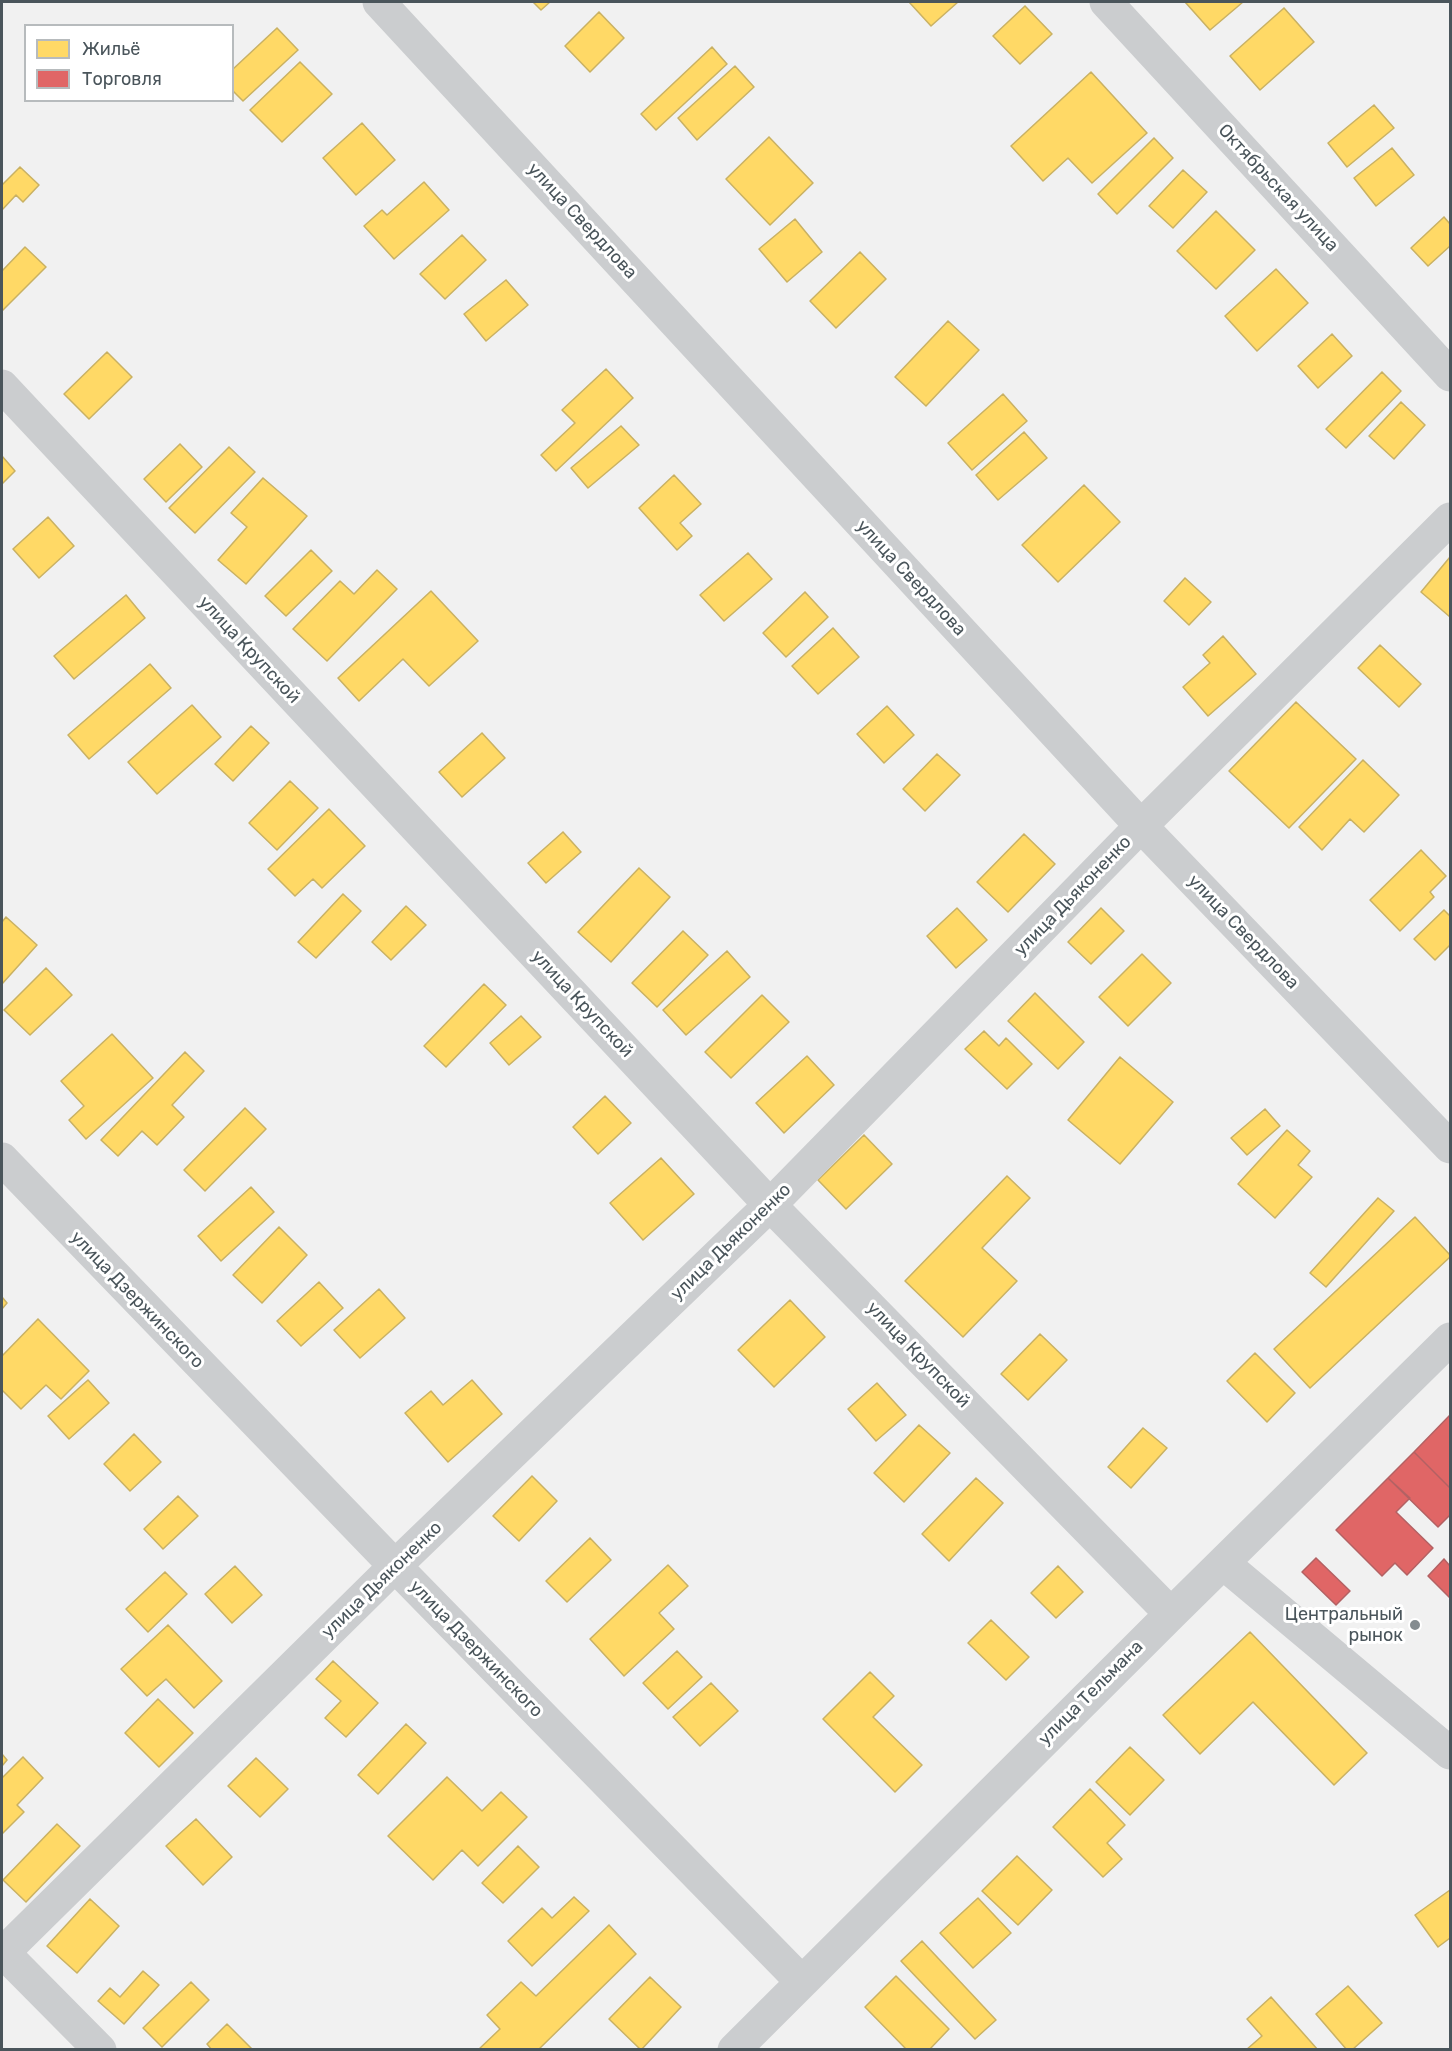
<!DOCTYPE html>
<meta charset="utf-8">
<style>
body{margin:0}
#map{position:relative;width:1452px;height:2051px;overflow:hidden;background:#f1f1f1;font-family:Rubik,sans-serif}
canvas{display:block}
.frame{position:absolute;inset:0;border:3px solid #4a555b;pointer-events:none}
.legend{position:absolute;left:24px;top:24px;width:210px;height:78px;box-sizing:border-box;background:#fff;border:2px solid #b7bbbd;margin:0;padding:8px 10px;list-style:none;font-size:18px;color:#4a555b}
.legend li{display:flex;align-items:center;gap:12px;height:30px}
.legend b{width:30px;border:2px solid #b7bbbd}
</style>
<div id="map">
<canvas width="1452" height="2051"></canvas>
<div class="frame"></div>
<ul class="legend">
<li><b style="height:16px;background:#ffd966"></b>Жильё</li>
<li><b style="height:16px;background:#e06666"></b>Торговля</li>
</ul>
</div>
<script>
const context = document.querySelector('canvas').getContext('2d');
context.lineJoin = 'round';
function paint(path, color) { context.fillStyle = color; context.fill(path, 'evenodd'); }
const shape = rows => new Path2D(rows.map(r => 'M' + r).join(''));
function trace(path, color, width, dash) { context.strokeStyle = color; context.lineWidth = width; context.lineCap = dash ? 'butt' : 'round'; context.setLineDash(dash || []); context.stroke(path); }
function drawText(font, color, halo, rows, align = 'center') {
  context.font = font + ' Rubik,sans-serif'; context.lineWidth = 6; context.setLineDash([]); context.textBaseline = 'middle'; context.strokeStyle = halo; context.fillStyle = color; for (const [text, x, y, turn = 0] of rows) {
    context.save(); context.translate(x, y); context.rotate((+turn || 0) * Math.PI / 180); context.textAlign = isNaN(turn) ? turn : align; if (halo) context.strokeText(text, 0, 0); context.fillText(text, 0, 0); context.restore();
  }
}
const homes = shape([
 [533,2,550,2,541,10,533,2],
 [909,2,958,2,931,26,909,2],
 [1185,2,1243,2,1210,30,1185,2],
 [1025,6,1052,34,1020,64,993,36,1025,6],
 [1284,8,1314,42,1260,90,1230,56,1284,8],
 [599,12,624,38,590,72,565,46,599,12],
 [277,28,298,50,243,101,232,90,232,70,277,28],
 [712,47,727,64,656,130,641,114,712,47],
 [300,62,332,94,282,142,250,110,300,62],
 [735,66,754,87,697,140,678,118,735,66],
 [1091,72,1147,133,1092,183,1068,158,1043,181,1011,146,1091,72],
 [1374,105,1394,128,1347,167,1328,143,1374,105],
 [362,123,395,160,356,195,323,158,362,123],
 [769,137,813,183,770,225,726,179,769,137],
 [1154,138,1173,158,1117,214,1098,194,1154,138],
 [1392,148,1414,175,1376,206,1354,178,1392,148],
 [20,167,39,185,23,202,16,195,2,210,2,185,20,167],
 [1183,170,1207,192,1173,228,1149,206,1183,170],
 [424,182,449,210,394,259,364,226,382,210,387,215,424,182],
 [1216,211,1255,250,1216,289,1177,251,1216,211],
 [1444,217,1450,224,1450,246,1428,266,1411,248,1444,217],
 [795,219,822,252,787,282,759,249,795,219],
 [462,235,486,260,445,299,420,274,462,235],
 [25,247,46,267,2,311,2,271,25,247],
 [860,252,886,279,836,328,810,301,860,252],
 [1276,269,1308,303,1257,351,1225,316,1276,269],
 [506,280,528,305,486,341,464,314,506,280],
 [948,321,979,350,926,406,895,377,948,321],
 [1332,334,1352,356,1318,388,1298,366,1332,334],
 [107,352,132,377,89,419,64,394,107,352],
 [606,369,633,398,556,471,541,455,575,423,562,410,606,369],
 [1382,372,1401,391,1346,448,1326,429,1382,372],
 [1003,394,1027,421,972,470,948,443,1003,394],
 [1401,402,1425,425,1394,459,1369,436,1401,402],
 [621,426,639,445,588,488,571,468,621,426],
 [1024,432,1047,458,998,500,976,475,1024,432],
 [180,444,202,467,166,502,144,479,180,444],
 [229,447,255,472,195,533,169,508,229,447],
 [2,456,15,471,2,484,2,456],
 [674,475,701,504,680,523,692,536,677,550,639,508,674,475],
 [263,478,307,516,246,584,218,560,247,527,231,513,263,478],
 [1084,485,1120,522,1058,582,1022,545,1084,485],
 [48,517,74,546,39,578,13,549,48,517],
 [311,550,332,571,286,616,265,596,311,550],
 [748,553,772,579,724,621,700,595,748,553],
 [1450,557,1450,617,1421,592,1450,557],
 [377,570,397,589,327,661,293,629,340,581,354,594,377,570],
 [1185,578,1211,602,1189,625,1164,601,1185,578],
 [431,591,478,641,429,686,403,659,359,701,338,678,431,591],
 [805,592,828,617,786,657,763,633,805,592],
 [126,595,145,618,74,679,54,656,126,595],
 [833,628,859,657,818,694,792,666,833,628],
 [1223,636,1256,674,1208,716,1183,687,1210,663,1203,655,1223,636],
 [1380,645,1421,684,1399,707,1358,668,1380,645],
 [150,664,171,688,89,759,68,735,150,664],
 [1296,702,1356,759,1289,828,1229,771,1296,702],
 [192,705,221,737,157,794,128,762,192,705],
 [887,706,914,735,884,763,857,734,887,706],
 [251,726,269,743,233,781,215,764,251,726],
 [482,733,505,758,462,797,439,772,482,733],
 [937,754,960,775,925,811,903,789,937,754],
 [1363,760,1399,795,1364,832,1350,819,1322,850,1299,827,1363,760],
 [290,781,318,808,277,850,249,823,290,781],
 [329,809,365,846,322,888,313,879,295,896,268,869,329,809],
 [563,832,581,852,546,883,528,863,563,832],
 [1024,834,1055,864,1008,912,977,882,1024,834],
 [1421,850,1446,876,1430,892,1434,897,1400,931,1370,900,1421,850],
 [639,868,670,897,611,962,578,932,639,868],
 [343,894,361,911,316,958,298,942,343,894],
 [406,906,426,925,391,960,372,942,406,906],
 [957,908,987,940,956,968,927,936,957,908],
 [1101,908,1124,931,1091,964,1068,942,1101,908],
 [1444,910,1450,916,1450,945,1435,960,1414,939,1444,910],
 [6,917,37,945,2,984,2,922,6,917],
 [683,931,708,955,657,1007,632,983,683,931],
 [727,951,750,977,686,1035,663,1010,727,951],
 [1142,954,1171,983,1128,1026,1099,997,1142,954],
 [46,968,72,995,30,1035,4,1010,46,968],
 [484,984,506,1005,446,1067,424,1046,484,984],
 [1035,993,1084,1042,1058,1069,1008,1021,1035,993],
 [762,995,789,1022,731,1078,705,1052,762,995],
 [521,1016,541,1037,509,1065,490,1043,521,1016],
 [984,1031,999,1046,1006,1038,1032,1064,1007,1089,965,1049,984,1031],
 [112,1034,153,1078,86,1139,69,1120,84,1106,61,1081,112,1034],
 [185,1052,204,1071,172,1105,184,1117,157,1145,142,1131,118,1156,101,1140,185,1052],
 [807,1056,834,1085,784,1133,756,1103,807,1056],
 [1120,1057,1173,1102,1120,1164,1068,1120,1120,1057],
 [605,1096,631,1123,598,1154,573,1127,605,1096],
 [245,1108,266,1129,205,1191,184,1170,245,1108],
 [1265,1109,1280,1126,1247,1155,1231,1138,1265,1109],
 [1287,1130,1310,1151,1298,1165,1312,1177,1275,1218,1238,1184,1287,1130],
 [864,1135,892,1164,846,1209,818,1180,864,1135],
 [661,1158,694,1194,643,1240,610,1203,661,1158],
 [1007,1176,1030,1198,982,1248,1017,1281,963,1337,905,1281,1007,1176],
 [251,1187,274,1212,221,1261,198,1236,251,1187],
 [1378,1198,1394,1211,1326,1287,1310,1273,1378,1198],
 [1415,1217,1450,1255,1450,1257,1310,1388,1274,1349,1415,1217],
 [279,1227,307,1255,262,1303,233,1275,279,1227],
 [319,1282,343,1308,301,1346,277,1321,319,1282],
 [379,1289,405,1318,360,1358,334,1330,379,1289],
 [2,1297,7,1303,2,1309,2,1297],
 [790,1300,825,1337,774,1387,738,1350,790,1300],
 [38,1319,89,1371,61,1399,46,1385,21,1409,2,1390,2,1356,38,1319],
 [1040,1334,1067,1360,1028,1400,1001,1374,1040,1334],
 [1255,1353,1295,1393,1267,1422,1227,1381,1255,1353],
 [88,1380,109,1403,69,1439,48,1416,88,1380],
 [472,1380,502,1414,448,1462,405,1413,431,1391,443,1405,472,1380],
 [877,1383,906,1415,876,1441,848,1409,877,1383],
 [919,1425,950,1453,904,1502,874,1473,919,1425],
 [1143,1428,1167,1448,1131,1488,1108,1467,1143,1428],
 [134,1434,161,1462,130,1491,104,1464,134,1434],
 [532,1476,557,1501,519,1541,493,1516,532,1476],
 [976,1478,1003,1503,949,1561,922,1534,976,1478],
 [178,1496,198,1516,163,1549,144,1529,178,1496],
 [590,1538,611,1560,567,1602,546,1581,590,1538],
 [668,1565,688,1586,659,1613,674,1629,624,1676,590,1639,668,1565],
 [235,1566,262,1595,232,1623,205,1594,235,1566],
 [1058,1566,1083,1592,1056,1618,1031,1593,1058,1566],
 [165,1572,187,1594,148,1632,126,1609,165,1572],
 [991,1620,1029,1657,1006,1680,968,1643,991,1620],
 [168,1625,222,1681,194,1708,166,1679,147,1696,121,1669,168,1625],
 [1250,1632,1367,1753,1334,1785,1253,1702,1200,1754,1163,1715,1250,1632],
 [677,1651,702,1677,668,1709,643,1683,677,1651],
 [333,1661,378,1703,346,1737,325,1718,341,1701,316,1679,333,1661],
 [870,1672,894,1696,873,1717,922,1765,895,1792,823,1719,870,1672],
 [711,1683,738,1711,700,1746,673,1717,711,1683],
 [158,1699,193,1733,159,1767,125,1733,158,1699],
 [406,1724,426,1743,378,1794,358,1775,406,1724],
 [1130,1747,1164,1780,1130,1815,1096,1782,1130,1747],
 [2,1754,7,1760,2,1766,2,1754],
 [23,1757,43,1778,17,1805,24,1812,2,1834,2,1778,23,1757],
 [256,1758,288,1789,260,1817,228,1786,256,1758],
 [447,1777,482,1811,501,1792,527,1817,478,1866,462,1850,433,1880,388,1836,447,1777],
 [1090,1789,1125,1825,1107,1843,1122,1859,1103,1877,1053,1827,1090,1789],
 [196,1819,232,1857,203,1885,166,1846,196,1819],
 [57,1824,80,1846,26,1902,3,1880,57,1824],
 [518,1846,539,1867,503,1903,482,1883,518,1846],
 [1017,1856,1052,1890,1018,1925,982,1891,1017,1856],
 [1450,1890,1450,1938,1438,1947,1415,1915,1450,1890],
 [574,1897,589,1911,532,1966,508,1941,542,1908,552,1918,574,1897],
 [978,1898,1011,1933,973,1968,940,1933,978,1898],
 [90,1899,119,1926,77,1973,47,1946,90,1899],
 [609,1925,636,1954,538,2050,478,2050,500,2029,487,2015,521,1982,536,1996,609,1925],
 [922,1941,996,2020,975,2039,901,1961,922,1941],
 [143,1971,159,1985,124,2024,98,2001,110,1988,120,1997,143,1971],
 [896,1976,949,2029,929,2050,907,2050,865,2007,896,1976],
 [650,1977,681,2007,641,2050,609,2019,650,1977],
 [191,1982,209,2000,162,2047,143,2028,191,1982],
 [1348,1986,1382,2023,1352,2050,1347,2050,1316,2014,1348,1986],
 [1271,1997,1318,2050,1246,2050,1262,2036,1247,2019,1271,1997],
 [227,2024,253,2050,212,2050,207,2044,227,2024]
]);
paint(homes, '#ffd966');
trace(homes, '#c9b163', 1.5);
const shops = shape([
 [1450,1415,1450,1488,1414,1452,1450,1415],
 [1414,1452,1450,1488,1450,1515,1438,1527,1388,1478,1414,1452],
 [1388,1478,1410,1498,1396,1512,1433,1548,1407,1575,1395,1563,1382,1576,1336,1530,1388,1478],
 [1316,1558,1350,1591,1336,1605,1302,1572,1316,1558],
 [1444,1559,1450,1566,1450,1598,1428,1576,1444,1559]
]);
paint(shops, '#e06666');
trace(shops, '#b36163', 1.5);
trace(shape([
 [379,2,1141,826,1450,1147],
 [1106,2,1450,375],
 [2,386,770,1205,1171,1614],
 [2,1159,395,1566,802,1982],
 [1223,1563,1450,1753],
 [2,1951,100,2050],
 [2,1954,395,1566,770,1205,1141,826,1450,519],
 [734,2050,1171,1614,1450,1339]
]), '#cbcdcf', 33);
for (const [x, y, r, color] of [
 [1415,1625,6,"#848c90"]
]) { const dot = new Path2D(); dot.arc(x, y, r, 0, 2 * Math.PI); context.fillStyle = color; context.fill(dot); trace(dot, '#fff', 2); }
drawText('18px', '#4a555b', '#fff', [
 ["Октябрьская улица",1278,188,47],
 ["улица Свердлова",582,221,47],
 ["улица Свердлова",911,578,47],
 ["улица Крупской",249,650,47],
 ["улица Дьяконенко",1073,896,-46],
 ["улица Свердлова",1243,932,46],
 ["улица Крупской",582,1004,47],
 ["улица Дьяконенко",731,1242,-44],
 ["улица Дзержинского",137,1300,46],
 ["улица Крупской",918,1355,46],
 ["улица Дьяконенко",382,1580,-44],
 ["улица Дзержинского",476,1649,46],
 ["улица Тельмана",1091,1693,-45]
]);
drawText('18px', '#4a555b', '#fff', [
 ["Центральный",1403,1615],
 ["рынок",1403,1636]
], 'right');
</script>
